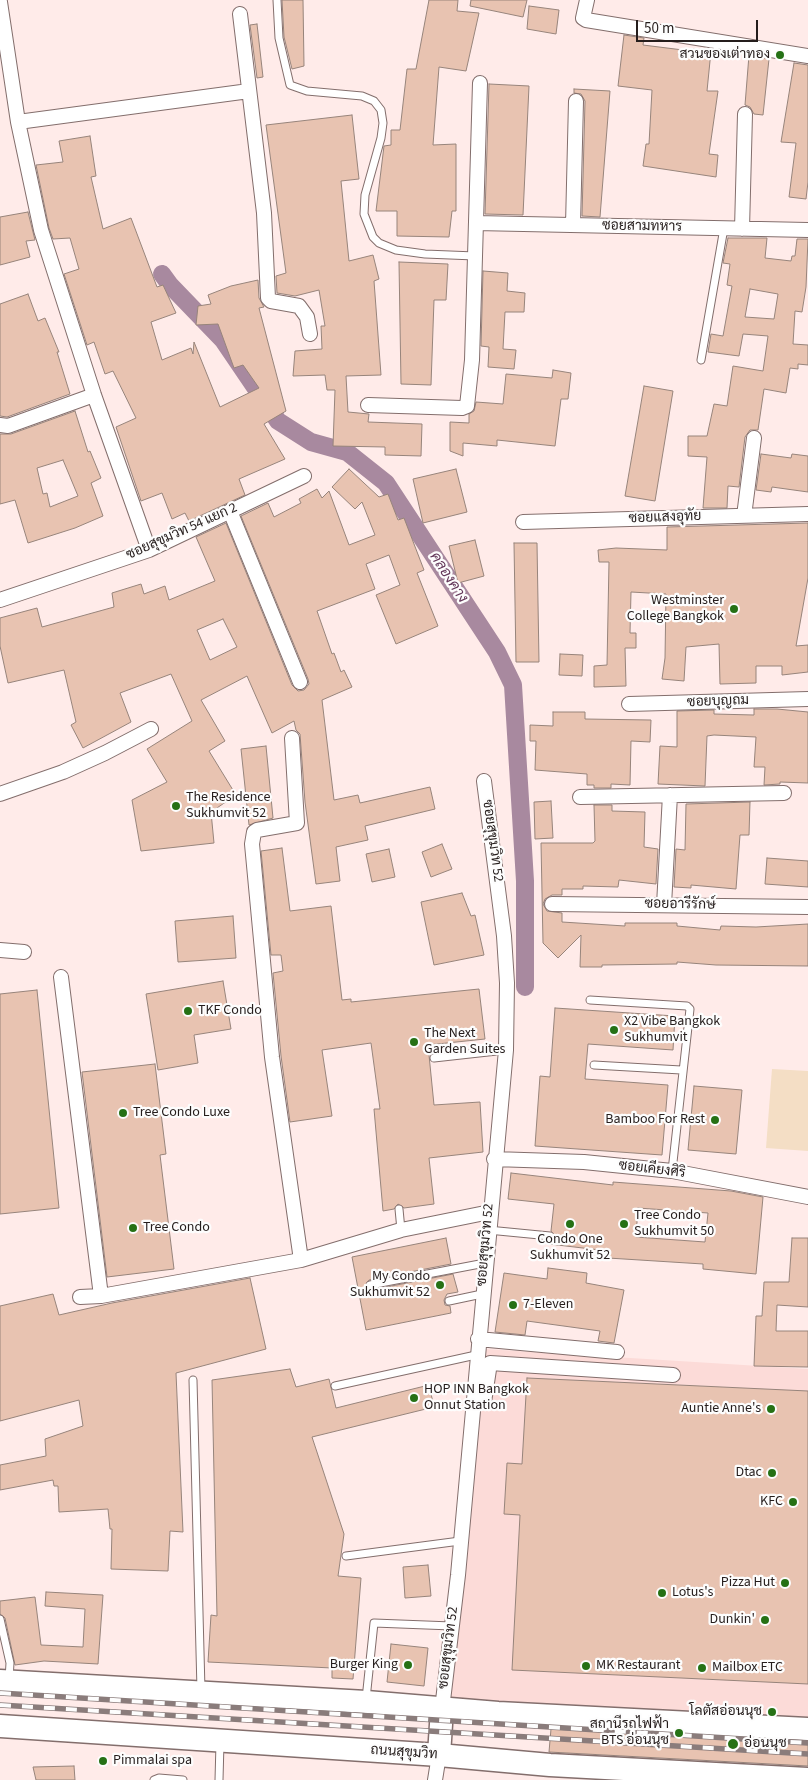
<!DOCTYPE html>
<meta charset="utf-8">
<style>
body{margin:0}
#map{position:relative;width:808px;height:1780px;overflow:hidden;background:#ffebe9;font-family:"Source Sans 3",sans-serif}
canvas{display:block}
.scale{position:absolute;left:636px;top:20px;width:122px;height:22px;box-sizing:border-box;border:2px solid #251d1c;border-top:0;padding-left:6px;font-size:15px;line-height:18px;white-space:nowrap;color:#251d1c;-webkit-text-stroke:4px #fdfdfd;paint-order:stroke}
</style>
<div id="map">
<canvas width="808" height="1780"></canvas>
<div class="scale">50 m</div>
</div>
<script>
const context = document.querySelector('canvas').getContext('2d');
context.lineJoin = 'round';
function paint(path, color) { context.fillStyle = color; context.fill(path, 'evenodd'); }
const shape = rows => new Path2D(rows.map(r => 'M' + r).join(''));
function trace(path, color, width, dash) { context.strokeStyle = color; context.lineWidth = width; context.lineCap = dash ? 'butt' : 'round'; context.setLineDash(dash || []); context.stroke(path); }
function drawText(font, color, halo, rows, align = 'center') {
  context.font = font + ' "Source Sans 3",Sarabun,sans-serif'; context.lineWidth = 4.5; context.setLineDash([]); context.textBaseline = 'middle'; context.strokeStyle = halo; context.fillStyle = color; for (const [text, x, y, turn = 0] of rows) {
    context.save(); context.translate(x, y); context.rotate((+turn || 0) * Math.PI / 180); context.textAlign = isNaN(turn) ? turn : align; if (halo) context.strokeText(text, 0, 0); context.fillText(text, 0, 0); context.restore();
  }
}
paint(shape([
 [485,1349,808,1369,808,1717,450,1703]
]), '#fcdbd8');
paint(shape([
 [772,1069,808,1071,808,1151,766,1148]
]), '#f4dec5');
trace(shape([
 [162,274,170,285,223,340,278,421,311,442,347,452,386,483,497,652,513,685,525,881,525,987]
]), '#a8899f', 18);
const building = shape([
 [282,0,303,0,304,66,292,69,284,37,282,0],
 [429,0,458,0,457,11,479,13,466,71,439,67,433,145,456,144,456,211,452,211,449,237,397,236,397,211,376,211,384,146,391,145,391,130,400,130,407,69,416,69,429,0],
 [471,0,527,0,523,17,470,6,471,0],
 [529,6,559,10,556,34,527,29,529,6],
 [257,24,263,77,257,78,250,25,257,24],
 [624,35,644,38,643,45,691,51,691,49,711,51,707,91,718,91,709,154,718,155,716,177,643,166,646,144,649,144,652,90,618,86,624,35],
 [749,55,769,59,763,115,754,114,750,107,745,105,749,55],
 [794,63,808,65,808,182,806,199,789,197,796,143,781,142,794,63],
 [489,84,529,86,523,215,485,214,489,84],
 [574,89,610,91,600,217,582,216,585,101,581,94,574,93,574,89],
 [352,115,359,179,341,181,349,261,373,255,379,279,374,281,381,375,346,376,348,412,369,414,368,422,422,424,421,456,385,455,385,447,333,446,335,390,327,390,325,375,293,376,295,351,322,349,321,326,325,326,319,290,295,296,277,293,276,276,286,273,266,125,352,115],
 [90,136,96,176,91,177,103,229,131,218,157,287,163,285,176,313,151,322,162,360,191,348,193,354,194,342,220,407,259,388,243,365,234,368,218,324,196,325,198,306,211,304,208,295,231,286,258,280,259,298,264,307,259,308,286,411,264,424,285,459,239,479,245,495,189,521,185,513,172,519,162,493,141,501,116,427,136,418,113,371,105,374,94,342,87,345,64,274,79,269,70,238,53,239,49,228,36,165,63,162,59,141,90,136],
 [28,212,35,240,26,241,30,257,0,265,0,217,28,212],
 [728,238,767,238,765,258,791,261,792,256,795,256,797,239,808,239,806,287,802,312,795,311,793,344,808,345,808,365,798,364,798,369,790,368,786,393,764,389,758,430,750,430,745,437,739,487,728,486,727,508,703,508,707,457,688,456,688,436,707,436,714,404,727,406,733,366,763,371,768,336,743,334,739,356,708,352,711,334,723,336,732,286,727,285,730,264,723,263,728,238],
 [750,289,778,294,774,319,745,317,750,289],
 [399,262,448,264,446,300,434,300,431,385,401,384,399,262],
 [483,271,508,273,507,291,525,293,524,312,505,312,503,349,516,350,514,369,488,367,489,347,481,346,483,271],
 [28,294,38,321,45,318,59,352,57,352,70,394,7,417,0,416,0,304,28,294],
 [553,370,571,373,568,399,561,399,555,446,497,440,497,446,463,443,463,456,450,451,450,422,469,423,469,414,474,411,476,402,503,404,506,374,552,378,553,370],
 [644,386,673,391,655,501,625,496,644,386],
 [75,411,88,452,90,451,101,478,91,483,103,516,75,528,28,543,15,500,0,504,0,434,11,434,75,411],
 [63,460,78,496,50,507,47,493,43,494,37,468,63,460],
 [761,454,791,458,792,454,808,456,808,492,772,487,771,492,756,490,761,454],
 [349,469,379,497,388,494,398,520,404,518,424,570,417,573,438,626,396,644,376,595,400,585,389,555,366,564,375,589,317,611,332,654,334,653,341,672,344,670,352,687,322,700,334,800,358,795,360,803,430,787,435,809,365,826,368,840,336,847,340,881,316,884,305,802,300,734,296,730,294,721,272,733,247,676,201,700,225,741,209,751,236,795,211,812,214,843,141,851,132,800,167,782,147,749,192,721,171,674,120,693,131,722,83,748,71,725,76,722,64,670,8,683,0,646,0,618,37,608,42,627,114,607,112,593,141,584,144,594,165,586,169,600,215,581,196,537,226,523,292,685,298,691,304,690,309,684,308,679,241,516,268,503,274,517,301,503,299,499,317,489,322,498,329,491,349,545,375,535,362,502,355,509,332,487,349,469],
 [223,619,237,647,210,660,197,630,223,619],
 [456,469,467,512,423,523,413,479,456,469],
 [808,523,808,578,796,646,808,645,808,672,782,675,782,666,756,666,756,683,720,684,719,644,686,647,684,681,662,679,665,658,666,594,631,592,630,633,636,633,636,648,625,648,626,686,594,687,594,666,607,665,609,562,599,562,598,550,616,548,667,550,667,527,808,523],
 [475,540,484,576,458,583,449,546,475,540],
 [514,543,537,543,539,662,516,662,514,543],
 [560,654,583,655,582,676,559,675,560,654],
 [754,709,777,709,808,712,808,783,780,782,780,784,764,785,765,767,754,767,756,737,714,735,707,736,705,786,658,784,660,746,677,747,677,711,714,710,714,714,754,715,754,709],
 [553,712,585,712,585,719,651,720,650,742,631,741,630,785,611,784,611,788,594,788,594,785,587,785,587,774,535,770,536,741,530,741,530,725,553,726,553,712],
 [266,746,273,818,249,825,241,749,266,746],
 [551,801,553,838,535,839,534,802,551,801],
 [750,802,749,835,740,835,736,889,691,885,691,888,674,887,676,849,685,850,686,804,750,802],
 [594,805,612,805,612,811,645,812,644,847,658,849,656,884,619,880,618,887,583,886,583,889,562,889,562,895,552,895,545,899,543,904,547,911,562,913,562,922,625,926,625,923,677,923,677,926,720,930,721,926,756,927,808,924,808,966,716,965,677,962,677,964,602,965,602,967,580,967,581,935,558,958,543,943,541,843,593,843,595,841,594,805],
 [442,844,452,869,431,877,422,852,442,844],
 [282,848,290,911,331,906,342,1000,351,999,351,1002,479,989,485,1039,428,1045,434,1105,480,1102,483,1152,429,1158,434,1204,404,1208,398,1204,394,1209,383,1211,374,1109,380,1109,371,1043,322,1050,332,1116,290,1122,281,1056,273,973,283,971,281,955,271,955,261,851,282,848],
 [389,849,395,877,372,882,366,854,389,849],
 [767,858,808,861,808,887,765,884,767,858],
 [462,893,471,916,475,915,484,955,434,965,421,902,462,893],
 [233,916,236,958,178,962,175,921,233,916],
 [223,981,231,1029,194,1035,198,1063,158,1070,146,994,223,981],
 [37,990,59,1208,0,1214,0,994,37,990],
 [555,1008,675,1016,673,1050,588,1044,585,1079,668,1085,662,1155,535,1146,540,1076,550,1077,555,1008],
 [155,1064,166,1154,160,1155,174,1269,107,1277,82,1072,155,1064],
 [694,1086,742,1090,736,1154,688,1150,694,1086],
 [511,1173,613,1185,613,1182,731,1191,763,1197,756,1274,703,1269,703,1264,608,1258,608,1251,549,1244,555,1237,551,1231,554,1204,508,1199,511,1173],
 [638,1208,708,1213,705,1242,636,1237,638,1208],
 [446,1238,451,1264,369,1280,365,1286,371,1290,453,1274,458,1292,447,1294,444,1300,445,1305,450,1306,451,1313,366,1330,352,1257,446,1238],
 [792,1238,808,1238,808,1307,777,1305,776,1331,808,1331,808,1367,754,1366,756,1316,762,1316,764,1282,789,1282,792,1238],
 [548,1268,587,1273,586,1283,624,1290,614,1343,598,1341,600,1331,527,1321,525,1335,495,1332,504,1273,547,1279,548,1268],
 [250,1278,266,1349,176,1373,183,1532,170,1531,168,1571,111,1569,112,1529,110,1529,108,1509,59,1512,58,1486,54,1486,53,1480,0,1490,0,1465,46,1456,45,1439,83,1426,79,1400,0,1421,0,1306,53,1294,59,1315,112,1303,250,1278],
 [290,1369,296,1387,329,1379,336,1408,429,1385,434,1407,312,1437,344,1534,338,1576,361,1578,353,1679,332,1678,332,1668,208,1662,211,1615,217,1616,212,1380,290,1369],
 [527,1378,808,1391,808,1684,512,1670,520,1515,504,1514,507,1463,522,1464,527,1378],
 [428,1565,431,1596,405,1598,403,1567,428,1565],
 [46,1592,103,1595,98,1664,44,1661,15,1665,5,1618,0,1614,0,1601,35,1597,41,1645,83,1647,85,1609,45,1606,46,1592],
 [391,1644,428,1648,424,1686,387,1682,391,1644],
 [551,1729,808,1742,808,1766,549,1752,551,1729],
 [74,1766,75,1780,36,1780,33,1767,74,1766]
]);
paint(building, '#e8c3b1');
trace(building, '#97847b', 1);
const lane = shape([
 [277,0,279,38,290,85,307,91,362,96,374,101,381,110,383,123,381,138,365,195,364,214,373,237,379,243,396,250,425,254,475,256],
 [701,360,724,228],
 [590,1000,687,1006,690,1009,672,1171],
 [434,1058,506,1050],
 [594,1065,681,1070],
 [399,1209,401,1230],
 [488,1230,550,1236],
 [370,1285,485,1263],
 [449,1301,482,1294],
 [193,1380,201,1690],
 [335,1386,476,1355],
 [346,1556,460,1541],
 [0,1619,10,1663,9,1679],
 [366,1699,374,1623,452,1626],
 [154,1780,159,1778,183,1780],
 [219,1780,220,1743]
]);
const street = shape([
 [587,0,583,18,586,20,808,56],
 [0,2,18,122,41,230,94,395,149,550],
 [240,14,264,213,268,298,271,301,299,306,307,317,310,334],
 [18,122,249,91],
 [476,223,808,230],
 [573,225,576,101],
 [742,229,745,114],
 [368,405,462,408,467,406,472,360,480,83],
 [0,425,8,426,94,395],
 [230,511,300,682],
 [744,516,754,438],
 [523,522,808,514],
 [0,600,149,550,304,476],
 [629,704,808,699],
 [292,738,297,823,257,830,254,832,252,844,272,1057,301,1260],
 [0,794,63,772,105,753,151,729],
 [580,797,784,793],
 [552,904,808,907],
 [664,905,670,795],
 [0,950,24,952],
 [61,977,101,1296],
 [494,1159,584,1162,672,1171,808,1197],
 [80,1297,101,1296,301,1260,401,1230,490,1212],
 [478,1339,617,1352],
 [484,1402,490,1363,673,1375],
 [442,1709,458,1575,506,1050,507,983,504,936,484,781],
 [435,1780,439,1755]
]);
const primary = shape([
 [0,1681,366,1702,498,1713,808,1729],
 [0,1726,439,1755,550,1765,808,1779],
 [439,1755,442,1709]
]);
trace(lane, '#836e6c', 9);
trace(street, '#836e6c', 16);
trace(primary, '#836e6c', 25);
trace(lane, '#fff', 7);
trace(street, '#fff', 14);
trace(primary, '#fff', 22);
const rail = shape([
 [0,1693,808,1743],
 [0,1705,808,1754]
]);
trace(rail, '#8a7c7b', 5.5);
trace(rail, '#fdfdfd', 4, [11]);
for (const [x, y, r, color] of [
 [780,55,5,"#267115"],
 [734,609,5,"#267115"],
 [176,806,5,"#267115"],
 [188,1011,5,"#267115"],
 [614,1030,5,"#267115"],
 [414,1042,5,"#267115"],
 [123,1113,5,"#267115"],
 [715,1120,5,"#267115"],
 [570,1224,5,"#267115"],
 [624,1224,5,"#267115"],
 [133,1228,5,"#267115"],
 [440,1285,5,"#267115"],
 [513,1305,5,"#267115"],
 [414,1398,5,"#267115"],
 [771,1409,5,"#267115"],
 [772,1473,5,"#267115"],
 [793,1502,5,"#267115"],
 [785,1583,5,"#267115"],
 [662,1593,5,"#267115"],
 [765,1620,5,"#267115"],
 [408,1665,5,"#267115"],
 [586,1666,5,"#267115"],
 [702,1668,5,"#267115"],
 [772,1712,5,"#267115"],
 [679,1733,5,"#267115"],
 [733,1744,6,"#267115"],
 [103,1761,5,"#267115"]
]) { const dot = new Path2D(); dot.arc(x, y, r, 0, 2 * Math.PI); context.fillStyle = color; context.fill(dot); trace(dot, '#fdfdfd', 2); }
drawText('14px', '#251d1c', '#fdfdfd', [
 ["สวนของเต่าทอง",770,55,"right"],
 ["Westminster",724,601,"right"],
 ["College Bangkok",724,617,"right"],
 ["The Residence",186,798],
 ["Sukhumvit 52",186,814],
 ["TKF Condo",198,1011],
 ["X2 Vibe Bangkok",624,1022],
 ["Sukhumvit",624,1038],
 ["The Next",424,1034],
 ["Garden Suites",424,1050],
 ["Tree Condo Luxe",133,1113],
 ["Bamboo For Rest",705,1120,"right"],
 ["Tree Condo",634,1216],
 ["Sukhumvit 50",634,1232],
 ["Tree Condo",143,1228],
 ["Condo One",570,1240,"center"],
 ["Sukhumvit 52",570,1256,"center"],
 ["My Condo",430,1277,"right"],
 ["Sukhumvit 52",430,1293,"right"],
 ["7-Eleven",523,1305],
 ["HOP INN Bangkok",424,1390],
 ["Onnut Station",424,1406],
 ["Auntie Anne's",761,1409,"right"],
 ["Dtac",762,1473,"right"],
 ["KFC",783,1502,"right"],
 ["Pizza Hut",775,1583,"right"],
 ["Lotus's",672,1593],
 ["Dunkin'",755,1620,"right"],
 ["Burger King",398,1665,"right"],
 ["MK Restaurant",596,1666],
 ["Mailbox ETC",712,1668],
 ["โลตัสอ่อนนุช",762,1712,"right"],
 ["สถานีรถไฟฟ้า",669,1725,"right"],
 ["BTS อ่อนนุช",669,1741,"right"],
 ["อ่อนนุช",744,1744],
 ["Pimmalai spa",113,1761]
], 'left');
drawText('14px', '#251d1c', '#fdfdfd', [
 ["ซอยสามทหาร",642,227,1],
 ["ซอยแสงอุทัย",665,518,-2],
 ["ซอยสุขุมวิท 54 แยก 2",182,532,-24],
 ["ซอยบุญถม",718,702,-2],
 ["ซอยสุขุมวิท 52",492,841,82],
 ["ซอยอารีรักษ์",680,905,1],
 ["ซอยเคียงศิริ",652,1170,7],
 ["ซอยสุขุมวิท 52",486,1245,-85],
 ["ซอยสุขุมวิท 52",449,1648,-83],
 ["ถนนสุขุมวิท",404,1753,4]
]);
drawText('italic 15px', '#64385a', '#fdfdfd', [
 ["คลองคาง",448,578,57]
]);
</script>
